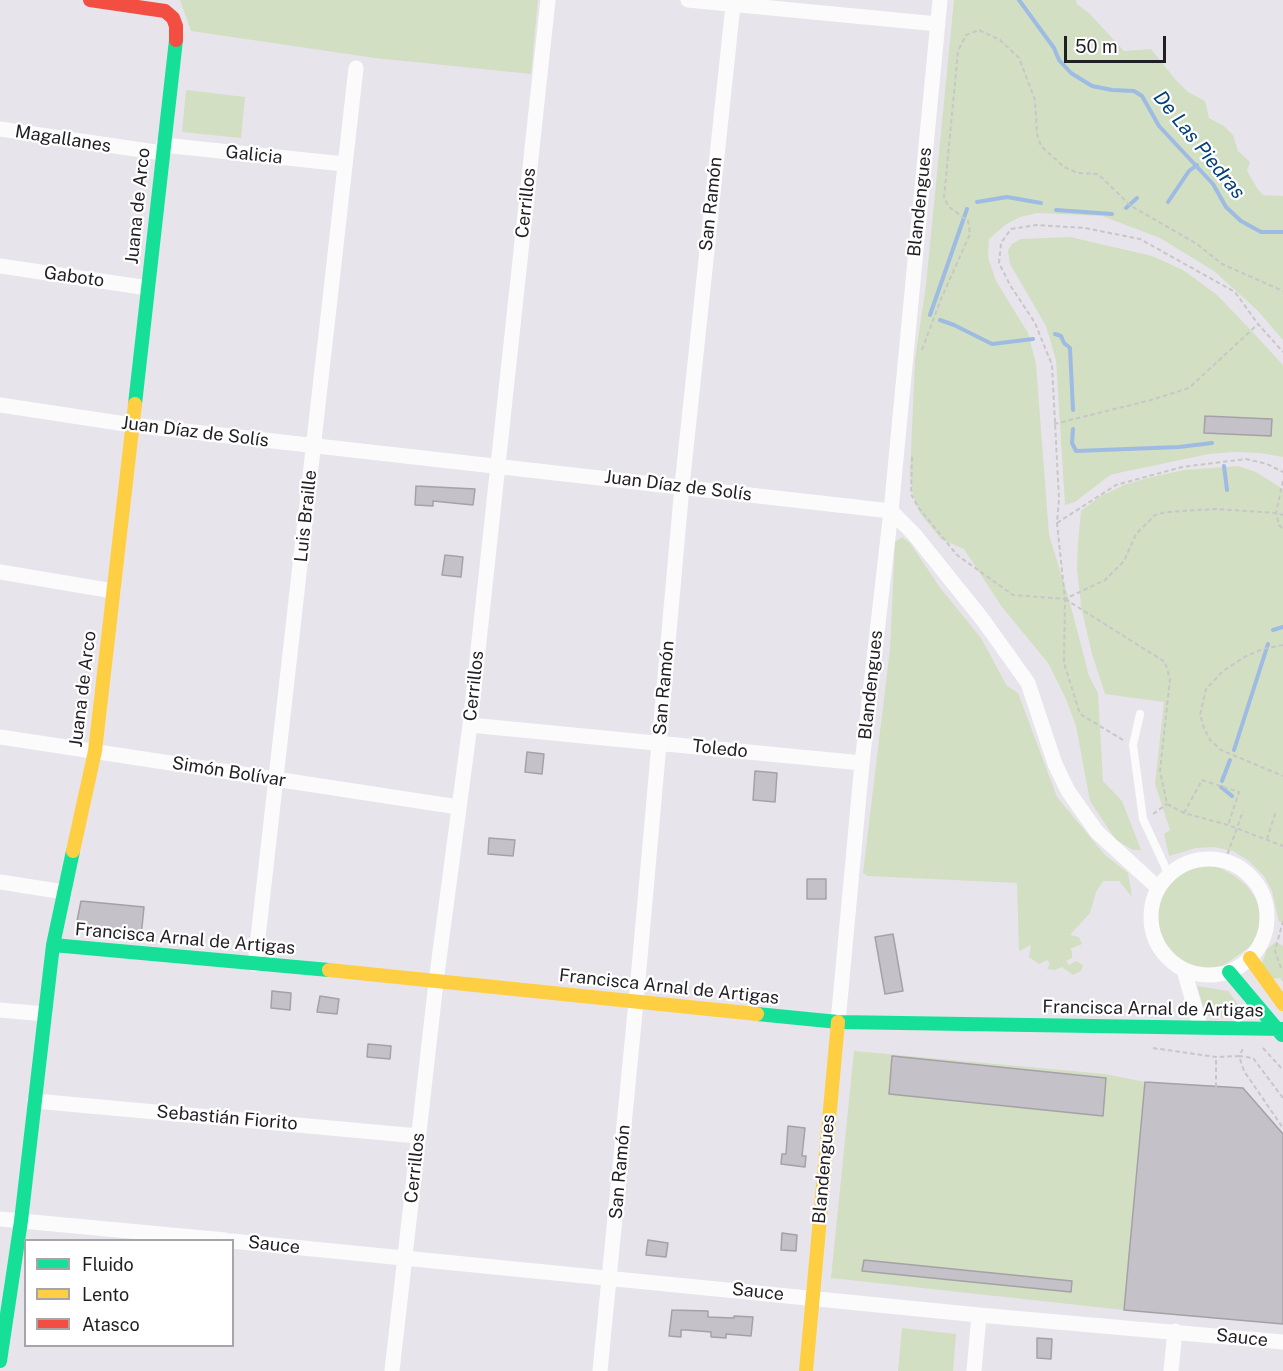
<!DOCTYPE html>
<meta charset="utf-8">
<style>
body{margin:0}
#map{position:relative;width:1283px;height:1371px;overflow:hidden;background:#e8e4ec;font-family:"Public Sans",sans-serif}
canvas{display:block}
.legend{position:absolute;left:24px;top:1239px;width:210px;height:108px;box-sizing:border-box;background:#fff;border:2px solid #a7a5a7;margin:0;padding:8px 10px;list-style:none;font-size:18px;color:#221f24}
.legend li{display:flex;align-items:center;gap:12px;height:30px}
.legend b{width:30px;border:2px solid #a7a5a7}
.scale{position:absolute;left:1064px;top:36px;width:102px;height:27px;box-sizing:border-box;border:3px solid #221f24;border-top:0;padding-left:8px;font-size:18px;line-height:21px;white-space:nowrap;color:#221f24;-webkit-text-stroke:4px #fff;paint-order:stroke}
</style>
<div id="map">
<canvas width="1283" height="1371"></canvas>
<ul class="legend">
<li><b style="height:8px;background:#16e098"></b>Fluido</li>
<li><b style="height:8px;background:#ffcf43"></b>Lento</li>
<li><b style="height:8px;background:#f24e42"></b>Atasco</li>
</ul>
<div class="scale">50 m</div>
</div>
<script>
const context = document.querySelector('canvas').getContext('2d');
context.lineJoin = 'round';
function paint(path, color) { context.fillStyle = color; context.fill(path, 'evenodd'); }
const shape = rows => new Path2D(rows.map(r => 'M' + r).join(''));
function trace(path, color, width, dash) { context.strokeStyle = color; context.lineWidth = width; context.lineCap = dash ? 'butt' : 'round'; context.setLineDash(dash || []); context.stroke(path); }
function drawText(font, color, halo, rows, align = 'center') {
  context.font = font + ' "Public Sans",sans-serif'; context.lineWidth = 4.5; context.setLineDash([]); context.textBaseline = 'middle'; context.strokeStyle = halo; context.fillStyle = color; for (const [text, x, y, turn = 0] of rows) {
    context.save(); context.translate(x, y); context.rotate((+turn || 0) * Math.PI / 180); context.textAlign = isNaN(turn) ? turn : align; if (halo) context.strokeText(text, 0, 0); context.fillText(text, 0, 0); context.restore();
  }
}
paint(shape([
 [180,0,538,0,531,74,375,58,191,31],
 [954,0,1076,0,1077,4,1090,14,1124,51,1151,49,1175,79,1188,92,1205,101,1209,118,1224,126,1233,135,1238,151,1250,162,1247,171,1257,188,1263,195,1283,196,1283,340,1257,310,1214,271,1160,238,1102,216,1037,213,1020,217,1005,225,989,239,988,257,996,281,1028,333,1036,364,1049,535,1069,599,1089,676,1098,693,1103,781,1122,801,1141,850,1133,850,1116,840,1090,801,1076,726,1066,699,1048,663,1002,607,964,549,941,539,920,513,912,492,910,474,915,359,926,285],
 [186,90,245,97,241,138,182,132],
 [1070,237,1152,256,1183,270,1216,294,1245,324,1283,365,1283,457,1260,453,1234,452,1209,454,1123,472,1110,475,1075,502,1065,505,1056,360,1046,326,1010,264,1008,250,1012,244,1021,239],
 [1238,466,1256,472,1283,489,1283,921,1279,922,1272,891,1264,876,1249,861,1233,851,1214,847,1196,848,1169,856,1164,834,1170,830,1155,784,1164,702,1105,694,1092,654,1081,606,1077,569,1078,542,1081,511,1101,496,1124,485,1147,478,1184,470],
 [902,537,910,543,941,589,981,638,1007,686,1018,693,1057,797,1105,855,1128,873,1132,897,1119,881,1103,881,1096,892,1090,913,1070,935,1079,937,1082,944,1070,949,1072,951,1072,958,1066,961,1069,965,1076,961,1083,965,1081,971,1073,975,1062,967,1055,970,1047,969,1050,964,1047,960,1039,964,1029,957,1031,945,1019,951,1017,883,868,876,863,873,890,649,895,542],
 [1196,866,1217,866,1236,877,1247,886,1255,897,1260,910,1261,921,1258,941,1217,970,1196,969,1180,961,1166,944,1160,931,1157,917,1158,907,1161,895,1168,883,1176,876],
 [1276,942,1283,946,1283,982,1280,978,1271,979,1262,963,1267,949],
 [1197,986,1228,991,1247,1016,1244,1019,1206,1016],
 [854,1051,1105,1074,1145,1082,1124,1310,831,1278],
 [902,1328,956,1334,953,1371,898,1371]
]), '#d2dfc3');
trace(shape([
 [1019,0,1054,48,1059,60,1071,73,1092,86,1112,90,1134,91,1142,96,1159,126,1213,184,1226,207,1241,221,1261,232,1283,232],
 [977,202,1007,197,1041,203],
 [1168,202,1189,171,1197,165],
 [1126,208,1137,198],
 [1056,210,1112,214],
 [930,315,967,209],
 [940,320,954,325,992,344,1033,339],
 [1055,334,1061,336,1064,343,1070,348,1073,410],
 [1073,429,1072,443,1076,451,1179,447,1212,443],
 [1224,466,1227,490],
 [1273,630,1283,627],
 [1234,750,1268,644],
 [1222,781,1230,760],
 [1221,787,1232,796]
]), '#9ebbe3', 4);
const building = shape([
 [1205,416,1272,419,1271,436,1204,433,1205,416],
 [416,486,475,489,473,505,433,501,433,506,415,505,416,486],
 [445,555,463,557,461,577,442,575,445,555],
 [527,752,544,754,542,774,525,772,527,752],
 [755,771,777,773,775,802,753,800,755,771],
 [489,838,515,840,513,856,488,854,489,838],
 [807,879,826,879,826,899,807,899,807,879],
 [81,901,144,907,141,937,86,931,77,921,81,901],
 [893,934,903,991,885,994,875,937,893,934],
 [272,991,291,993,290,1010,271,1008,272,991],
 [320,996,339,999,337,1014,317,1012,320,996],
 [368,1044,391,1046,390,1059,367,1057,368,1044],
 [892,1056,1106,1078,1103,1116,889,1094,892,1056],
 [1145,1082,1243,1088,1283,1134,1283,1324,1124,1310,1145,1082],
 [788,1126,805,1128,802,1156,806,1156,805,1167,781,1164,782,1154,786,1154,788,1126],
 [782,1233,797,1235,796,1251,781,1250,782,1233],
 [648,1240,668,1243,666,1257,646,1255,648,1240],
 [864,1260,1072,1281,1071,1292,862,1271,864,1260],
 [672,1310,708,1311,708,1317,734,1318,734,1316,753,1317,751,1336,726,1334,726,1338,711,1337,711,1332,686,1330,681,1330,681,1337,669,1336,672,1310],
 [1037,1338,1052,1339,1051,1359,1037,1358,1037,1338]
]);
paint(building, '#c5c1c8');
trace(building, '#a4a1a7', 1.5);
trace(shape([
 [922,350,941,299,970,234,968,221,949,207,944,198,958,51,966,35,979,30,1000,40,1019,58,1035,100,1037,134,1041,146,1064,167,1078,173,1098,174,1131,206,1197,244,1222,264,1283,291],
 [1054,424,1151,400,1189,388,1258,324],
 [912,457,911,494,918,507,957,555,1013,595,1065,599,1105,580,1124,561,1136,534,1155,515,1166,512,1216,509,1276,513,1283,515],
 [1283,481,1276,513,1279,525,1283,529],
 [1057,523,1116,485,1182,467,1246,459,1267,464,1283,472],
 [1065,599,1165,662,1170,679,1160,771,1167,804,1184,813,1228,825,1283,846],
 [1283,645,1263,649,1246,656,1223,671,1206,689,1200,715,1204,728,1210,740,1221,750,1283,776],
 [1123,740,1080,714,1064,663,1065,599,1057,523,1059,499,1052,365,1035,323,1010,285,999,263,1001,243,1011,229,1037,225,1085,228,1140,239,1235,292,1258,324,1283,352],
 [1184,813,1202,780,1239,792,1228,825],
 [1153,814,1167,804],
 [1267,839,1276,811],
 [1225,861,1243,811],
 [1281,968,1275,951,1283,921],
 [1153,1048,1216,1057,1239,1056,1244,1047],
 [1263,1048,1283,1070],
 [1216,1087,1216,1057],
 [1283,1098,1253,1058,1239,1056,1244,1071,1283,1128]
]), '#c8c6c8', 2, [4.5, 3]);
trace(shape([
 [1140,714,1133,745,1143,819,1169,875]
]), '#fcfbfc', 8);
trace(shape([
 [688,0,938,24],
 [0,129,162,153],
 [163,145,344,164],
 [0,266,148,288],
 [0,405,132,425,891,511,914,534,983,620,1028,683,1055,764,1068,791,1097,832,1158,888],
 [0,572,113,591],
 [470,725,862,763],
 [0,737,458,807],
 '1151 917a58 58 0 1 1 116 0a58 58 0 1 1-116 0Z',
 [0,882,64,892],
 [255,964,356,68],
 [1184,970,1200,1026],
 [0,1010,45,1014],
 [838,1022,862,763,891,511,940,0],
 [35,1101,418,1136],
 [0,1219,225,1240],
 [232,1241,979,1315,1283,1342],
 [392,1371,436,982,470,725,548,0],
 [600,1371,636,1002,682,486,733,5],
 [974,1371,979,1315],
 [1171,1371,1175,1331]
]), '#fcfbfc', 15);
trace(shape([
 [135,404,176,40],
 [53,945,329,970],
 [1229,972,1282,1035],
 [757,1014,838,1022,1283,1029],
 [0,1361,21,1221,53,945,73,851]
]), '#16e098', 14);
trace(shape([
 [73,851,95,751,135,404],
 [1250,958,1283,1004],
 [329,970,757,1014],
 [806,1371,838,1022]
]), '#ffcf43', 14);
trace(shape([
 [90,0,165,11,173,18,176,26,176,40]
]), '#f24e42', 14);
drawText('18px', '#221f24', '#fff', [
 ["Magallanes",63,139,9],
 ["Galicia",254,155,6],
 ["Blandengues",920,202,-84],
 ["Cerrillos",526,203,-84],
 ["San Ramón",711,204,-84],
 ["Juana de Arco",138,206,-84],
 ["Gaboto",74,277,8],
 ["Juan Díaz de Solís",195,432,7],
 ["Juan Díaz de Solís",678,486,7],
 ["Luis Braille",306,516,-84],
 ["Blandengues",871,685,-84],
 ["Cerrillos",474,686,-84],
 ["San Ramón",664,688,-85],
 ["Juana de Arco",83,689,-83],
 ["Toledo",720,749,6],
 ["Simón Bolívar",229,772,9],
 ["Francisca Arnal de Artigas",185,939,5],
 ["Francisca Arnal de Artigas",669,987,6],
 ["Francisca Arnal de Artigas",1153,1009,1],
 ["Sebastián Fiorito",227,1118,5],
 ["Cerrillos",415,1168,-84],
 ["Blandengues",824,1169,-85],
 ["San Ramón",620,1172,-85],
 ["Sauce",274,1245,6],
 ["Sauce",758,1292,6],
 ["Sauce",1242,1338,6]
]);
drawText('italic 20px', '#023f7f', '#fff', [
 ["De Las Piedras",1199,145,51]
]);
</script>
